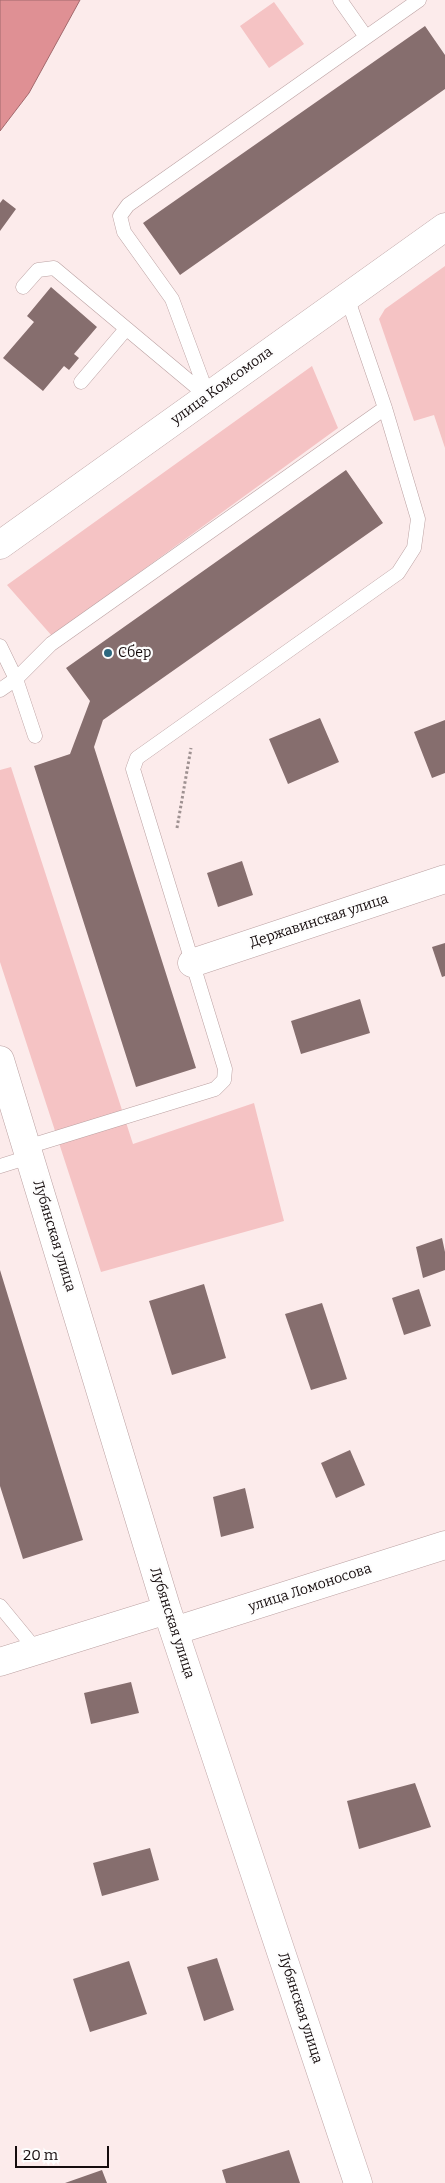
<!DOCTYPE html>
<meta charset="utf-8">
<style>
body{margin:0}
#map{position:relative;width:445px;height:2183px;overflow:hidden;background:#fcebeb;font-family:Bitter,serif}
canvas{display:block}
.scale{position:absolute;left:15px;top:2146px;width:94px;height:22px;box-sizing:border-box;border:2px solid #150c0d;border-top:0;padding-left:6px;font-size:15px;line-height:18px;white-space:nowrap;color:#150c0d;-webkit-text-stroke:4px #fdfdfd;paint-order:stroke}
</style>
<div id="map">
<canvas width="445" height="2183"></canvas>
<div class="scale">20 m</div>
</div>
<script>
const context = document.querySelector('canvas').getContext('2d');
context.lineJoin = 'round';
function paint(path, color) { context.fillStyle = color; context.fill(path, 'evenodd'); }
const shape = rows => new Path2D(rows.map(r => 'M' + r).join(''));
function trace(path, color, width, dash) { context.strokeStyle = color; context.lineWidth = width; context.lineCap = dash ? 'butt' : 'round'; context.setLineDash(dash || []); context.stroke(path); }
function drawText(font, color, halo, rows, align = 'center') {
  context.font = font + ' Bitter,serif'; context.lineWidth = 4.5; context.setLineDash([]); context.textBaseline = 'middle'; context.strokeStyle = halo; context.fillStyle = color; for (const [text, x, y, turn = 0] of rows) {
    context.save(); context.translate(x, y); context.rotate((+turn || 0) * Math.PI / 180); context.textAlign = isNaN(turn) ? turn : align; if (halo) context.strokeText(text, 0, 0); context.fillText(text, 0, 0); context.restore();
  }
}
paint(shape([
 [274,2,304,44,269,68,240,26],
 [445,266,445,448,434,415,414,421,379,319,385,309],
 [312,366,338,428,52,636,7,585],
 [11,767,133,1144,254,1103,284,1221,101,1272,0,962,0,770]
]), '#f5c3c4');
const water = shape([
 [0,0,80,0,29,93,0,131,0,0]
]);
paint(water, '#df9094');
trace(water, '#a2686c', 1);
paint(shape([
 [425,26,445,55,445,89,180,275,143,223],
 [3,199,16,209,0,231,0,203],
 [51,287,97,327,74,354,79,358,69,370,64,366,43,391,3,358,34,322,27,316],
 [346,470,383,523,103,720,94,747,196,1068,136,1087,34,766,70,754,90,701,66,668],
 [320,718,339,762,288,784,269,739],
 [445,720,445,773,432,778,414,732],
 [242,861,253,895,218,907,207,873],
 [445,943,445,976,442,977,432,947],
 [360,999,370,1033,301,1054,291,1021],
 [442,1238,445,1252,445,1270,423,1278,416,1247],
 [0,1270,83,1540,23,1559,0,1486],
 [204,1284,226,1358,172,1375,149,1301],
 [419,1289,431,1326,404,1335,392,1298],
 [322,1303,347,1379,311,1390,285,1314],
 [350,1450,365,1485,336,1498,321,1463],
 [245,1488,254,1528,221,1537,213,1497],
 [131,1682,139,1713,91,1724,84,1693],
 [415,1783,431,1827,359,1849,347,1801],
 [150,1848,159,1880,102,1896,93,1863],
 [217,1958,234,2010,204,2021,187,1967],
 [129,1961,147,2014,90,2032,73,1979],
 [289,2150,300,2183,226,2183,222,2170],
 [102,2170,107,2183,65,2183]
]), '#866e6e');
const service = shape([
 [340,0,366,37],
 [23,287,38,270,54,268,207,396],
 [81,382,126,329],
 [208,396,172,299,124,232,120,216,128,205,419,0],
 [0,646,16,679,35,736],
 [0,690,16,679,51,644,385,408],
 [27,1147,215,1089,224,1080,225,1069,133,769,137,758,398,573,414,548,418,519,385,408,347,297],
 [0,1166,29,1157],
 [0,1606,37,1651]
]);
const minor = shape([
 [0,545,445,227],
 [192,963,445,879],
 [0,1060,167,1610,358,2183],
 [174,1631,445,1545],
 [0,1662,167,1610]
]);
trace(service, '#bba1a2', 15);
trace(minor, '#bba1a2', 29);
trace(shape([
 [177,828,191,748]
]), '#9e9191', 3, [2.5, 2.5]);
trace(service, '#fff', 14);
trace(minor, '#fff', 28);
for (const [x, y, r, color] of [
 [108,653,5,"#2c687f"]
]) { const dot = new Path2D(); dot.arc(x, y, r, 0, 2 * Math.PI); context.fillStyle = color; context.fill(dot); trace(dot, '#fdfdfd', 2); }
drawText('14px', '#150c0d', '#fdfdfd', [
 ["улица Комсомола",222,386,-36],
 ["Державинская улица",319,921,-18],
 ["Лубянская улица",54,1236,73],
 ["улица Ломоносова",310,1588,-18],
 ["Лубянская улица",172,1623,72],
 ["Лубянская улица",300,2008,72]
]);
drawText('14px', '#150c0d', '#fdfdfd', [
 ["Сбер",118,653]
], 'left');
</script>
